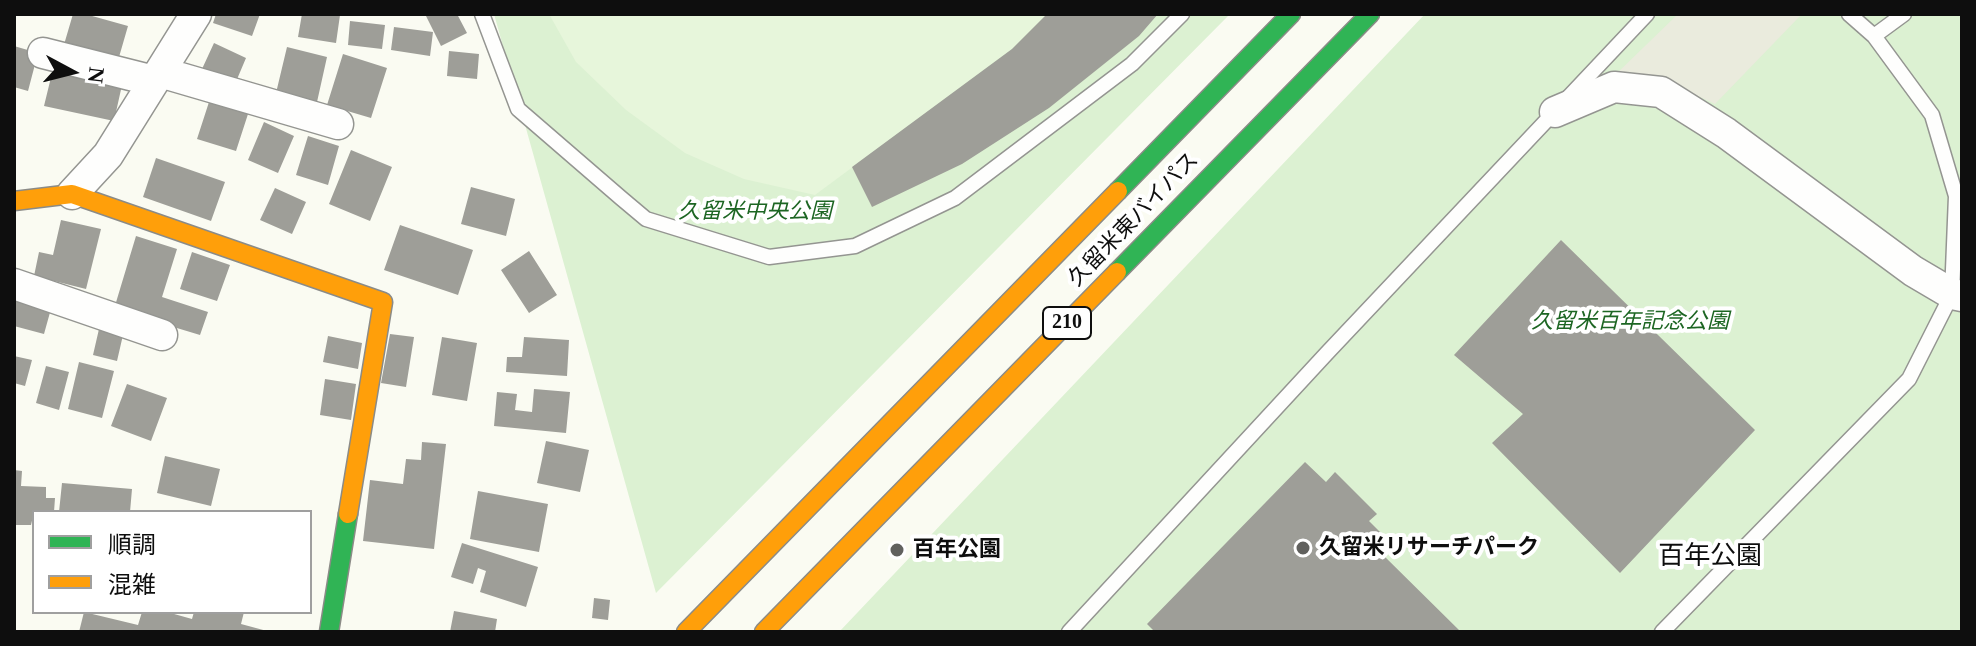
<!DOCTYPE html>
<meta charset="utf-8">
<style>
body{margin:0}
#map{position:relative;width:1976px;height:646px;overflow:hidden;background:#fafbf2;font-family:"Times New Roman","Noto Sans JP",serif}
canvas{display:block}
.frame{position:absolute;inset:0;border:16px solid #0e0e0e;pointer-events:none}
.legend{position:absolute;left:32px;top:510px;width:280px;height:104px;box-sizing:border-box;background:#fff;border:2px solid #9f9f9f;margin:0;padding:10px 14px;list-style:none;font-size:24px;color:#0e0e0e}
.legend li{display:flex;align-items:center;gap:16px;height:40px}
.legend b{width:40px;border:2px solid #9f9f9f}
.north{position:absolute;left:32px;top:32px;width:80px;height:80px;-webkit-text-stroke:6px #fff;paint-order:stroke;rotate:97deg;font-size:22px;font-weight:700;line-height:32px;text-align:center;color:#0e0e0e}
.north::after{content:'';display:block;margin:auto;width:28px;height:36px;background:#0e0e0e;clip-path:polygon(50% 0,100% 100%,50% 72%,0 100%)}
</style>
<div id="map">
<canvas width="1976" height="646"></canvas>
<div class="frame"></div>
<ul class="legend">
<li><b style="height:10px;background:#30b455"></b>順調</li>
<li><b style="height:10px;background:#ff9f0a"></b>混雑</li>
</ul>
<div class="north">N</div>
</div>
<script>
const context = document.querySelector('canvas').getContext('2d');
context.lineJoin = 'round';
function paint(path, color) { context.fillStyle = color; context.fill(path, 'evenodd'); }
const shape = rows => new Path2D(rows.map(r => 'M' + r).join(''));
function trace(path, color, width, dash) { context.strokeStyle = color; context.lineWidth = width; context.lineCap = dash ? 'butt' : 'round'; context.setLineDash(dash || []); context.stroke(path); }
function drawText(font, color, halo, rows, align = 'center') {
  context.font = font + ' "Times New Roman","Noto Sans JP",serif'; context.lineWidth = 8; context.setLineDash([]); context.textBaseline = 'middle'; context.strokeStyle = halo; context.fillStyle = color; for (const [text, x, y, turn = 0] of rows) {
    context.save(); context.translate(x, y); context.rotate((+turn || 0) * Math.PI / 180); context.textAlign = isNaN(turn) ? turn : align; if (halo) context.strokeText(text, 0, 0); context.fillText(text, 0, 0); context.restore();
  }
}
paint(shape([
 [494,14,1230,14,656,593],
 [1425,14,1962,14,1962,632,839,632]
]), '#dcf1d2');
paint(shape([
 [549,14,1047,14,1012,49,815,195,744,179,685,153,626,110,576,62]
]), '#e7f6db');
paint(shape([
 [1678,14,1802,14,1715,104,1664,80,1613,77]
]), '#eaebdd');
paint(shape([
 [73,14,85,14,128,26,117,64,63,48],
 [216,14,260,14,252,36,213,23],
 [302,14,340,15,336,43,298,37],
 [425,14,457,14,467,33,441,46],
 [1047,14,1158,14,1139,36,1049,108,962,164,872,207,852,167,1012,49],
 [350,21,385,25,382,49,348,45],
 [394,27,433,32,430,56,391,50],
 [214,43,246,58,235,84,202,69],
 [14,46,38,53,28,91,14,87],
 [287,47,327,57,317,102,276,93],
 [449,51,479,54,477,79,447,76],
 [343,54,387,68,371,118,327,105],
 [53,69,122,85,114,121,44,106],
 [209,102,248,114,236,151,197,139],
 [264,122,294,136,278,173,248,160],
 [308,136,339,146,328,185,296,175],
 [351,150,392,167,370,221,329,204],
 [156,158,225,182,211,221,143,197],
 [471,187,515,199,506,236,461,224],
 [275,188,306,202,292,234,260,220],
 [61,220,101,229,86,289,34,276,39,252,53,255],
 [400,225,473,250,458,295,384,270],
 [136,236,177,249,162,297,208,312,200,335,114,309],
 [1561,240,1755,430,1620,573,1492,443,1523,414,1454,355],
 [529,251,557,295,529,313,501,270],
 [192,252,230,265,217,301,180,289],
 [14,287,54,298,44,334,14,326],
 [99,329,123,335,117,361,93,355],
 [390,334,414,337,406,387,381,383],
 [328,336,362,343,358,369,323,362],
 [442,337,477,343,467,401,432,395],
 [524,337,569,340,567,376,506,372,507,357,522,357],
 [14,356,32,360,25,386,14,383],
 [79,362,114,371,102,418,68,409],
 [46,366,69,372,59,410,36,403],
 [325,379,356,384,351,420,320,415],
 [127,384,167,398,151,441,111,426],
 [534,389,570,392,566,433,494,426,497,392,517,394,515,410,532,412],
 [546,441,589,450,580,492,537,483],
 [422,442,446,444,434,549,363,541,370,480,403,484,406,459,421,460],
 [165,456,220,469,211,506,157,493],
 [1305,462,1326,482,1335,472,1377,514,1369,521,1391,543,1381,553,1461,632,1155,632,1147,624],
 [14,470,22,471,21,486,46,487,46,498,55,498,54,512,34,512,31,525,14,525],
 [62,483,132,489,130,512,59,512],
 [478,491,548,504,539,552,470,539],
 [462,543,538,567,526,607,480,592,486,571,478,568,473,584,451,577],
 [594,598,610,600,608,620,592,618],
 [454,611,497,619,495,632,450,632],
 [84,612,138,625,142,612,167,612,192,619,194,612,244,612,241,624,267,631,79,632]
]), '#9e9e98');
const lane = shape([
 [482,14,518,109,621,198,646,219,769,257,855,246,955,198,1132,64,1182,14],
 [1874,36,1904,14],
 [1069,632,1327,353,1647,14],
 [1662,632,1909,379,1952,294,1956,196,1932,115,1874,36,1849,14]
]);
const street = shape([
 [43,53,154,81],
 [160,72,338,124],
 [1555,112,1614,87,1661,92,1726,133,1913,271,1952,294,1962,296],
 [72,194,108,155,196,14],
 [14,284,162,335]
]);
const fast = shape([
 [1118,191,1291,14],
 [1117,272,1370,14],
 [329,632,348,514]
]);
const slow = shape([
 [14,201,72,194,383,302,348,514],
 [686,632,1118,191],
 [764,632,1117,272]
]);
trace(lane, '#949591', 17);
trace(street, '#949591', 33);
trace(fast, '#8b8b87', 21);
trace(slow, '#8b8b87', 21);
trace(lane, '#fefefd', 14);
trace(street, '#fefefd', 30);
trace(fast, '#30b455', 18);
trace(slow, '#ff9f0a', 18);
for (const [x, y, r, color] of [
 [1303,548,8,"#61615e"],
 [897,550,8,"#61615e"]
]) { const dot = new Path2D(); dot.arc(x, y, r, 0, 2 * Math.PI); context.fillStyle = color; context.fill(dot); trace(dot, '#fff', 3); }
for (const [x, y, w] of [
 [1067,323,48]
]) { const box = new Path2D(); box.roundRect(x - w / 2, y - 16, w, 32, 6); context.fillStyle = '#fff'; context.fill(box); trace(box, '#0e0e0e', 2); }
drawText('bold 20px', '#0e0e0e', null, [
 ["210",1067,323]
]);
drawText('italic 22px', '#1d6623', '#fff', [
 ["久留米中央公園",755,212],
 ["久留米百年記念公園",1630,322]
]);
drawText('22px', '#0e0e0e', '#fff', [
 ["久留米東バイパス",1134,220,-46]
]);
drawText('bold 22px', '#0e0e0e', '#fff', [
 ["久留米リサーチパーク",1319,548],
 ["百年公園",913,550]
], 'left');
drawText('26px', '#0e0e0e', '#fff', [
 ["百年公園",1710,557]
]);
</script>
